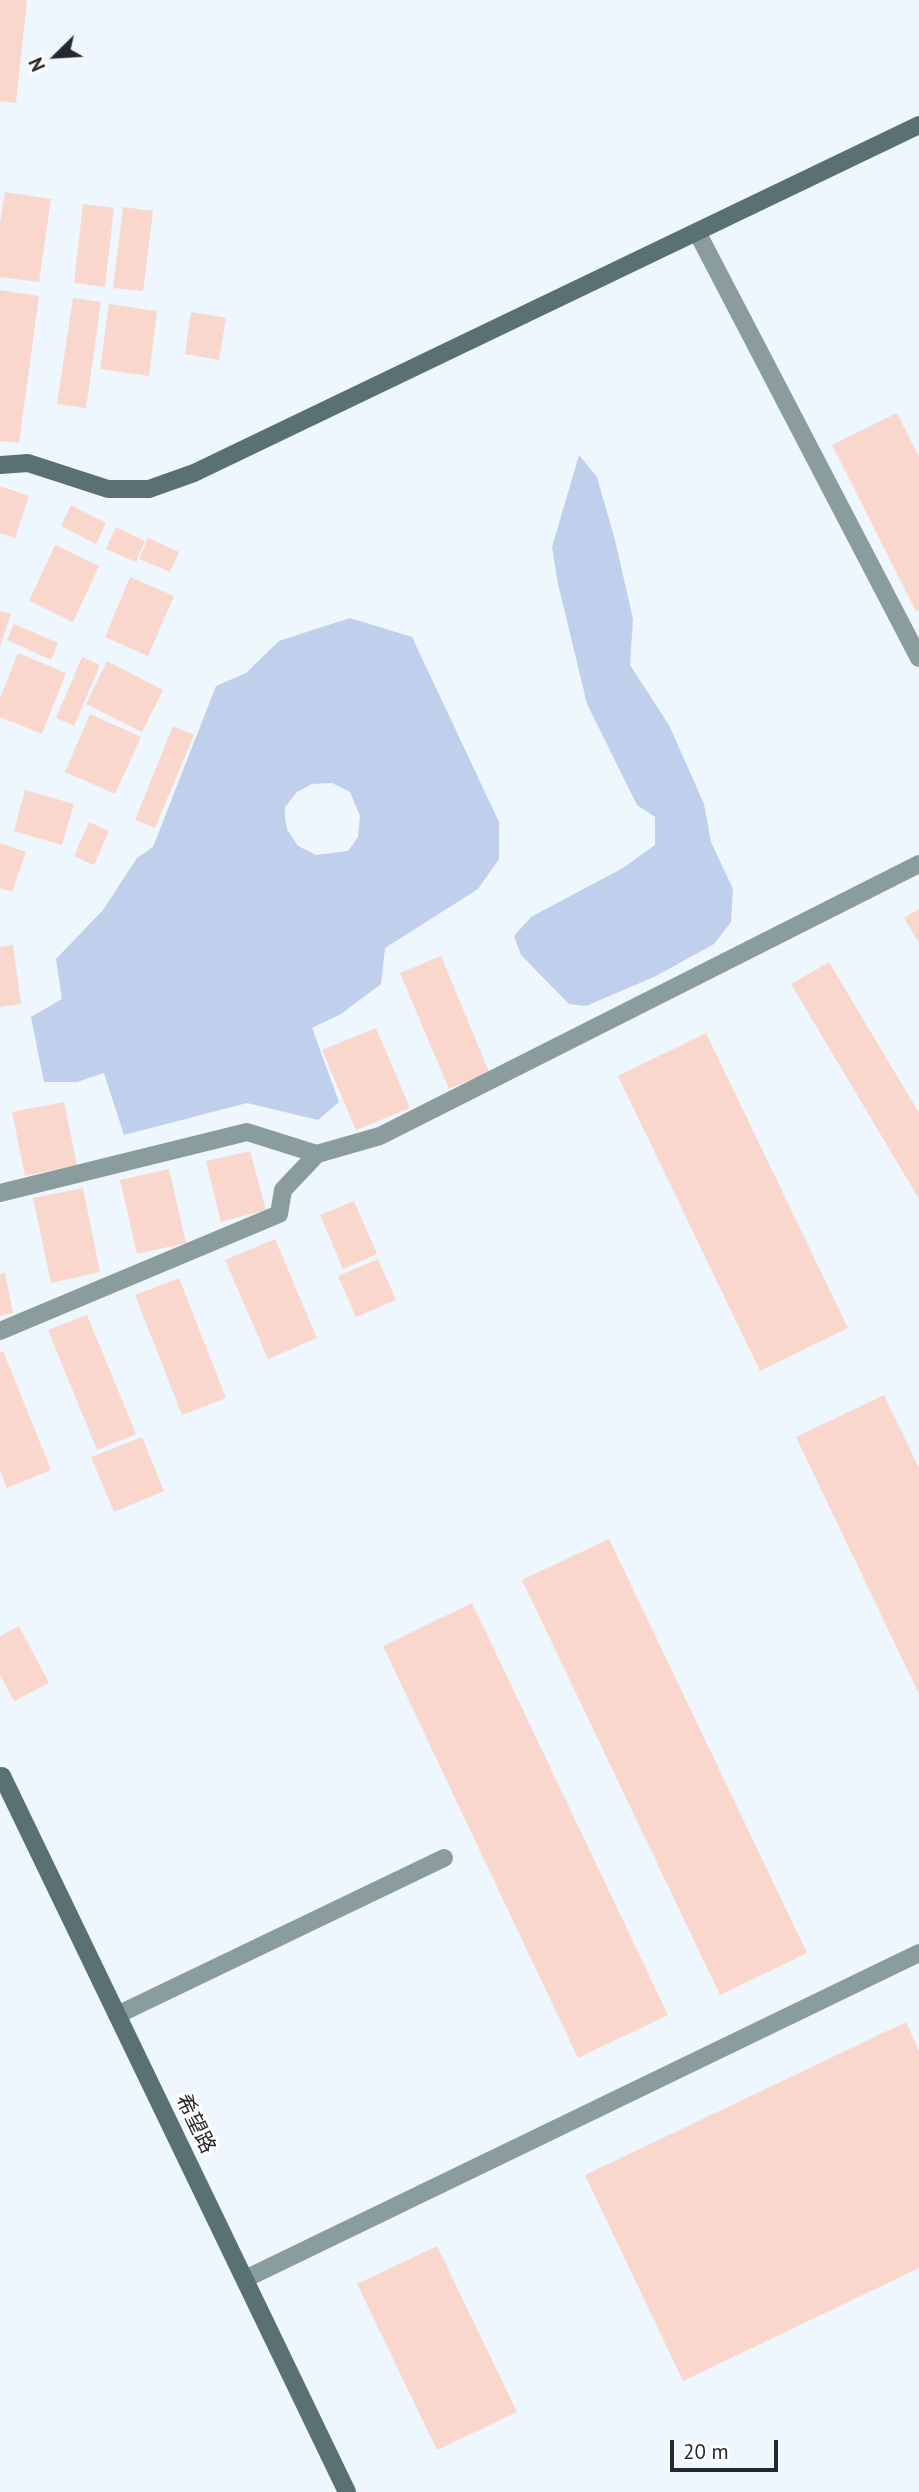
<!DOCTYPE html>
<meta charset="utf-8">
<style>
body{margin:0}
#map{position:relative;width:919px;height:2492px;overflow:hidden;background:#eef6fe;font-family:"PT Sans",sans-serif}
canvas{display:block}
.north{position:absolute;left:21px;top:21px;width:70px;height:70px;-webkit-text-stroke:5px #fff;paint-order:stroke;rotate:246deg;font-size:19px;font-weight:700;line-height:28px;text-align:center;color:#25292b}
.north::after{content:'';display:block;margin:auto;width:24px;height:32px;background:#25292b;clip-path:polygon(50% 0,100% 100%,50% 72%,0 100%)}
.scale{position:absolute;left:670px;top:2440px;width:108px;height:32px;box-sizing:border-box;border:4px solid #25292b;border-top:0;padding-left:9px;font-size:21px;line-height:24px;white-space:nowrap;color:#25292b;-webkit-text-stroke:5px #fff;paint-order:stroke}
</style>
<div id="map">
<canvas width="919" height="2492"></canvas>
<div class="north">N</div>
<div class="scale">20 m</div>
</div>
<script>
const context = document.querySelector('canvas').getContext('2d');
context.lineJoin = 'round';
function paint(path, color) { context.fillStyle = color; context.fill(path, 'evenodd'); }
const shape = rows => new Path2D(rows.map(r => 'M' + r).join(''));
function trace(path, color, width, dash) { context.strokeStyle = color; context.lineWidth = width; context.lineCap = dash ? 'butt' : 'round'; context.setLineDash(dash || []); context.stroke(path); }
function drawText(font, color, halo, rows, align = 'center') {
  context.font = font + ' "PT Sans","Noto Sans SC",sans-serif'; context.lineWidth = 6; context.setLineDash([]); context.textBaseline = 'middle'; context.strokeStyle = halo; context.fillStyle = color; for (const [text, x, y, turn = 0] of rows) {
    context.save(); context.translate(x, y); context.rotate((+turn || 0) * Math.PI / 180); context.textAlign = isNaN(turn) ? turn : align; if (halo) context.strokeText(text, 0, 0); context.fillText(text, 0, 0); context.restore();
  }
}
paint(shape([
 [579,455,597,477,615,540,633,619,630,665,669,725,704,804,711,842,733,889,731,922,714,944,654,977,586,1006,569,1004,521,955,514,936,531,917,623,868,655,845,655,817,637,805,587,704,558,584,552,547],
 [350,618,412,637,499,822,499,859,478,889,385,948,381,984,341,1014,312,1028,339,1102,318,1120,247,1103,124,1135,104,1073,77,1082,44,1082,31,1017,62,999,56,959,103,910,137,858,153,847,216,686,246,673,279,641],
 [332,783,350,792,360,816,358,837,348,851,316,855,298,846,287,829,285,818,285,807,297,792,312,784]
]), '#c0cfeb');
paint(shape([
 [0,0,27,0,16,103,0,101],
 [5,192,51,199,39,282,0,277,0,223],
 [83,204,114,208,105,287,74,283],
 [123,207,153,211,143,291,113,288],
 [0,290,39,296,19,443,0,441],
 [73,298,101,302,86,408,57,404],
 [109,304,157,311,149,376,100,369],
 [191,312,226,318,219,360,185,354],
 [897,413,919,457,919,610,916,611,832,445],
 [0,486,29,496,15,538,0,533],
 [71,505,106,523,96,544,61,526],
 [116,527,145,541,136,562,106,549],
 [148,538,179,552,170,572,139,559],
 [55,545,99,566,73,622,29,601],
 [130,577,174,596,148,656,105,637],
 [0,611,11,614,0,646],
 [14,624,58,643,51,660,7,640],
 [18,653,66,673,42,734,0,717,0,698],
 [82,657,100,665,74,726,56,718],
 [107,661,163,690,142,732,86,704],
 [90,714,141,737,115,794,65,772],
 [173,726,194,735,155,828,135,820],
 [25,790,74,804,62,845,14,831],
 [89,822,109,831,94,865,74,856],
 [0,843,26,852,12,892,0,888],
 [919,909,919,943,904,918],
 [13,945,21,1004,0,1007,0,947],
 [441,956,489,1072,449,1089,400,973],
 [829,962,919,1113,919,1199,791,984],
 [376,1028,410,1108,356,1130,322,1050],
 [706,1033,848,1328,760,1371,618,1076],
 [64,1102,77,1165,25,1176,12,1112],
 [250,1151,266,1210,221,1222,206,1161],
 [169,1169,186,1243,137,1254,120,1180],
 [83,1188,100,1272,51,1283,33,1198],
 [354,1201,377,1254,343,1269,320,1215],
 [275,1239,317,1338,268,1359,225,1260],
 [378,1259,396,1300,356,1317,338,1276],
 [5,1273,13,1313,0,1316,0,1274],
 [179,1278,226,1398,182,1415,135,1295],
 [87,1315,136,1434,97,1450,48,1330],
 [3,1351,51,1470,7,1488,0,1471,0,1352],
 [884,1395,919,1468,919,1694,796,1437],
 [142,1437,164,1491,114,1512,91,1457],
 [609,1539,807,1953,720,1995,522,1580],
 [472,1603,668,2015,578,2058,383,1646],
 [19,1626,49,1683,14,1701,0,1675,0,1636],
 [906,2022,919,2051,919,2268,683,2381,585,2175],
 [437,2246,517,2412,437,2450,357,2284]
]), '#fad7cc');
trace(shape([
 [117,2015,444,1858]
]), '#8b9c9d', 18);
trace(shape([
 [697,232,919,658],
 [0,1193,247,1132,317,1154,380,1136,919,864],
 [0,1331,279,1214,283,1190,317,1154],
 [245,2279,919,1953]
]), '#8b9c9d', 18);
trace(shape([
 [0,465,28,463,108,489,149,489,194,473,919,125],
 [2,1776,347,2492]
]), '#597174', 18);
drawText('21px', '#25292b', '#fff', [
 ["希望路",195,2124,64]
]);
</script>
